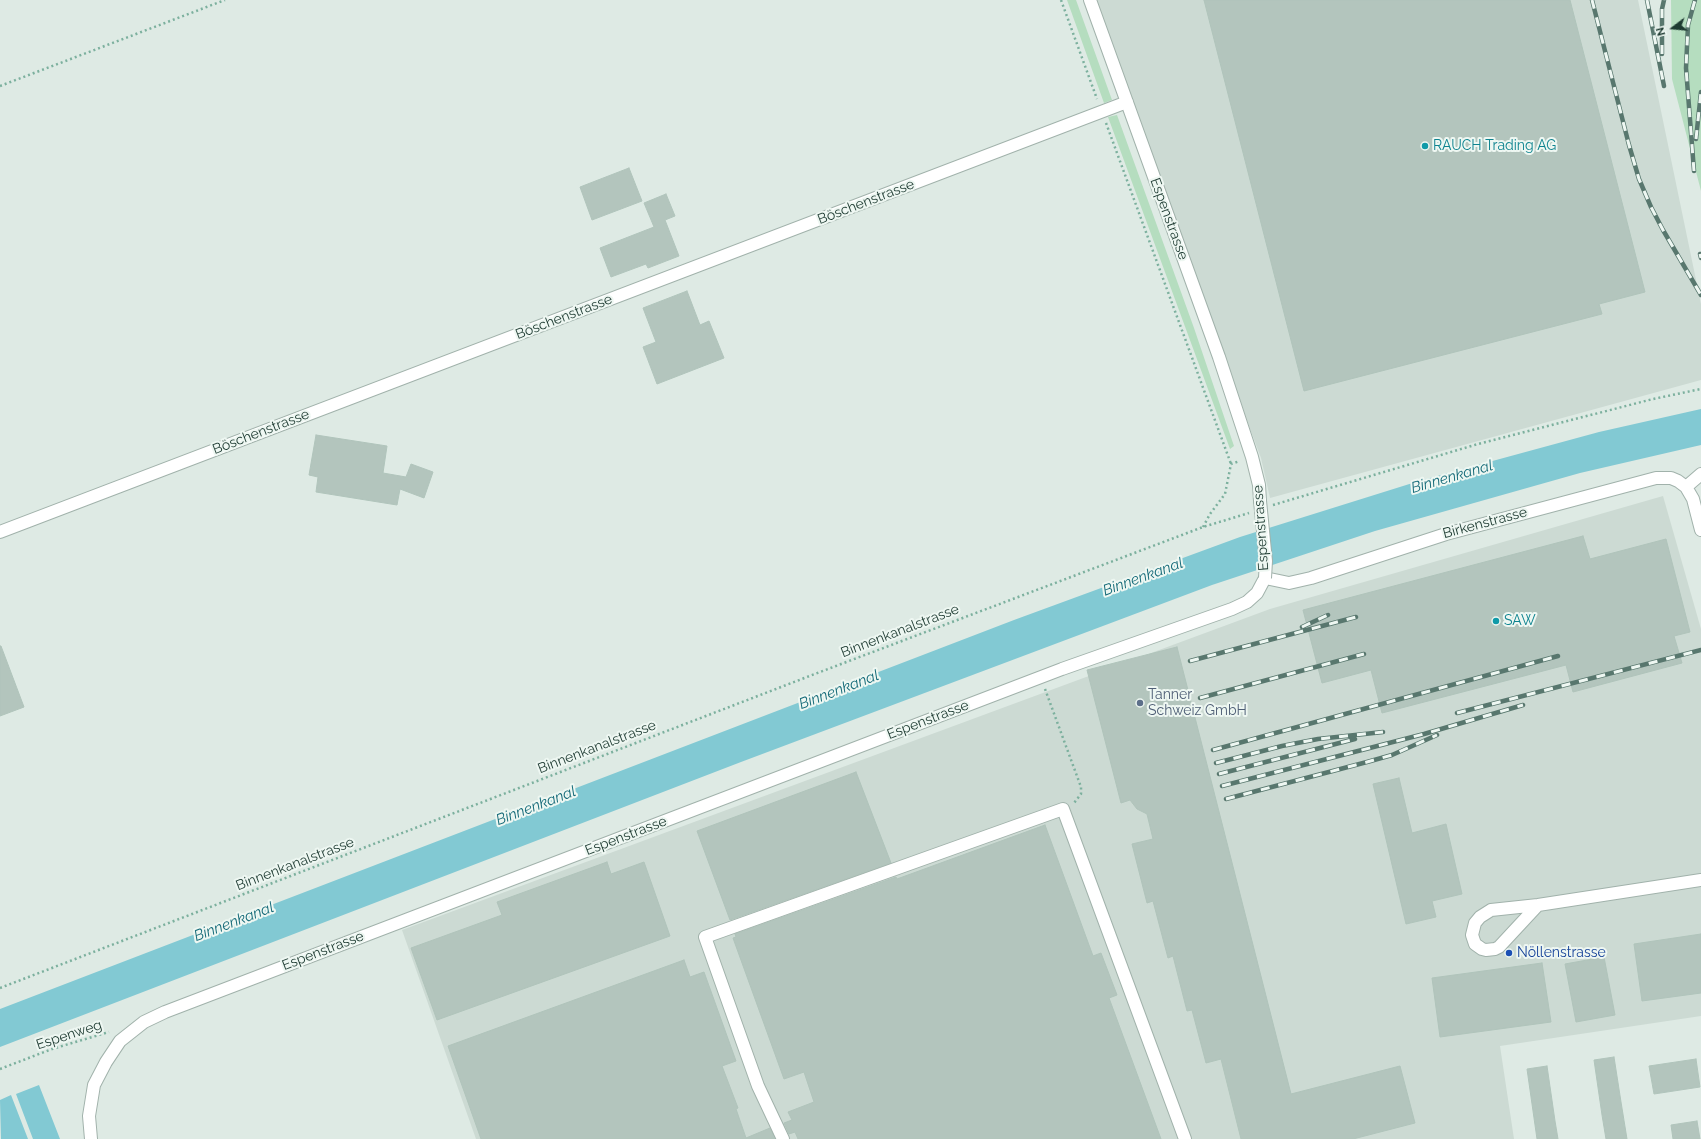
<!DOCTYPE html>
<meta charset="utf-8">
<style>
body{margin:0}
#map{position:relative;width:1701px;height:1139px;overflow:hidden;background:#deeae4;font-family:Raleway,sans-serif}
canvas{display:block}
.north{position:absolute;left:1653px;top:8px;width:40px;height:40px;-webkit-text-stroke:3px #eef7f2;paint-order:stroke;rotate:254deg;font-size:11px;font-weight:700;line-height:16px;text-align:center;color:#1e3b32}
.north::after{content:'';display:block;margin:auto;width:14px;height:18px;background:#1e3b32;clip-path:polygon(50% 0,100% 100%,50% 72%,0 100%)}
</style>
<div id="map">
<canvas width="1701" height="1139"></canvas>
<div class="north">N</div>
</div>
<script>
const context = document.querySelector('canvas').getContext('2d');
context.lineJoin = 'round';
function paint(path, color) { context.fillStyle = color; context.fill(path, 'evenodd'); }
const shape = rows => new Path2D(rows.map(r => 'M' + r).join(''));
function trace(path, color, width, dash) { context.strokeStyle = color; context.lineWidth = width; context.lineCap = dash ? 'butt' : 'round'; context.setLineDash(dash || []); context.stroke(path); }
function drawText(font, color, halo, rows, align = 'center') {
  context.font = font + ' Raleway,sans-serif'; context.lineWidth = 4; context.setLineDash([]); context.textBaseline = 'middle'; context.strokeStyle = halo; context.fillStyle = color; for (const [text, x, y, turn = 0] of rows) {
    context.save(); context.translate(x, y); context.rotate((+turn || 0) * Math.PI / 180); context.textAlign = isNaN(turn) ? turn : align; if (halo) context.strokeText(text, 0, 0); context.fillText(text, 0, 0); context.restore();
  }
}
paint(shape([
 [1090,0,1638,0,1701,304,1701,380,1270,498,1261,458,1127,102],
 [1663,496,1701,629,1701,1016,1500,1046,1514,1139,476,1139,402,930,1270,609]
]), '#ccdad3');
paint(shape([
 [1067,0,1076,0,1112,100,1104,103],
 [1671,0,1701,0,1701,191,1672,79],
 [1117,115,1194,328,1234,446,1230,449,1108,117]
]), '#b5ddbf');
paint(shape([
 [1701,409,1701,445,1580,473,1375,531,1212,585,741,762,0,1047,0,1009,1014,620,1240,537,1419,481,1599,432],
 [39,1085,60,1139,33,1139,16,1094],
 [11,1095,28,1139,1,1139,0,1100]
]), '#82c9d3');
const building = shape([
 [1204,0,1570,0,1645,292,1599,304,1602,314,1304,391,1204,0],
 [629,168,642,201,592,220,580,187,629,168],
 [666,194,675,216,665,220,679,256,648,268,646,264,611,277,600,248,654,227,644,203,666,194],
 [687,291,700,325,709,321,724,358,657,384,643,347,656,342,643,308,687,291],
 [316,435,387,446,383,473,406,477,411,464,433,472,424,498,400,489,397,505,316,492,318,477,309,475,316,435],
 [1583,536,1590,559,1666,539,1690,632,1674,636,1682,663,1573,692,1566,665,1382,713,1371,670,1322,683,1303,610,1583,536],
 [0,646,1,646,24,707,0,716,0,646],
 [1177,647,1291,1094,1400,1066,1415,1123,1353,1139,1241,1139,1221,1059,1206,1063,1192,1010,1187,1011,1173,956,1168,958,1153,901,1147,903,1132,844,1153,839,1147,814,1137,809,1130,800,1121,803,1087,670,1177,647],
 [856,772,891,863,730,920,697,831,856,772],
 [1399,778,1412,833,1446,824,1462,894,1432,901,1436,917,1406,924,1373,784,1399,778],
 [1045,825,1093,956,1101,953,1117,995,1109,998,1161,1139,798,1139,795,1132,789,1134,784,1123,792,1120,788,1112,814,1102,804,1072,784,1079,733,938,736,937,735,934,896,877,897,879,1045,825],
 [607,862,611,874,644,862,670,936,437,1020,411,948,502,915,497,902,607,862],
 [1701,934,1701,993,1642,1001,1634,944,1701,934],
 [1604,957,1615,1015,1576,1022,1565,964,1604,957],
 [684,960,690,977,704,972,736,1061,722,1066,738,1108,736,1109,746,1138,770,1128,775,1139,481,1139,448,1046,684,960],
 [1542,963,1551,1022,1440,1037,1432,978,1542,963],
 [1614,1057,1621,1102,1627,1139,1606,1139,1602,1115,1594,1060,1614,1057],
 [1696,1059,1700,1087,1654,1094,1649,1066,1696,1059],
 [1547,1066,1555,1121,1558,1139,1537,1139,1527,1069,1547,1066],
 [1697,1121,1700,1139,1673,1139,1671,1125,1697,1121]
]);
paint(building, '#b3c5bd');
trace(building, '#b0c4bb', 1);
const minor = shape([
 [1090,0,1219,357,1252,457,1259,485,1260,501],
 [1686,487,1701,474],
 [0,532,1127,102],
 [1538,905,1499,947,1495,949,1486,950,1482,949,1475,944,1472,935,1475,923,1480,917,1491,910,1538,905,1701,880],
 [91,1139,89,1116,94,1085,106,1062,120,1041,144,1022,165,1012,1062,669,1232,609,1247,602,1257,593,1265,578,1289,583,1311,578,1446,534,1656,478,1671,478,1678,481,1686,487,1693,499,1701,530],
 [783,1139,758,1086,705,937,1063,809,1185,1139]
]);
trace(minor, '#a1b2ab', 14);
trace(shape([
 [1061,0,1097,99],
 [0,86,225,0],
 [1106,123,1231,464],
 [1273,505,1478,444,1653,399,1701,389],
 [1203,527,1210,514,1225,494,1231,464,1240,461],
 [1045,689,1081,787,1081,794,1074,803],
 [0,988,820,672,1203,527,1249,513],
 [0,1069,52,1049,109,1032]
]), '#7cb09e', 2.5, [2, 3]);
trace(minor, '#fff', 12);
const rail = shape([
 [1592,0,1629,145,1639,179,1651,207,1663,230,1701,295],
 [1647,0,1664,86],
 [1662,54,1662,9,1664,0],
 [1696,139,1701,92],
 [1694,171,1686,68,1688,25,1695,0],
 [1700,254,1701,258],
 [1302,627,1328,615],
 [1190,661,1356,617],
 [1200,698,1364,654],
 [1457,713,1701,650],
 [1213,750,1558,656],
 [1216,763,1282,746,1318,739,1383,732],
 [1219,774,1355,739],
 [1222,786,1424,734,1523,705],
 [1226,799,1367,762,1392,755,1437,735]
]);
trace(rail, '#58776e', 4.5);
trace(rail, '#eef7f2', 3, [9]);
const minorBridge = shape([
 [1260,501,1266,561,1265,578]
]);
trace(minorBridge, '#a1b2ab', 14, []);
trace(minorBridge, '#fff', 12);
for (const [x, y, r, color] of [
 [1425,146,4,"#0f9aa8"],
 [1496,621,4,"#0f9aa8"],
 [1140,703,4,"#5c6f8a"],
 [1509,953,4,"#1a4fb4"]
]) { const dot = new Path2D(); dot.arc(x, y, r, 0, 2 * Math.PI); context.fillStyle = color; context.fill(dot); trace(dot, '#eef7f2', 1.5); }
drawText('14px', '#0d838f', '#eef7f2', [
 ["RAUCH Trading AG",1433,146],
 ["SAW",1504,621]
], 'left');
drawText('14px', '#1e3b32', '#eef7f2', [
 ["Böschenstrasse",866,202,-21],
 ["Espenstrasse",1169,219,70],
 ["Böschenstrasse",564,317,-21],
 ["Böschenstrasse",261,432,-21],
 ["Birkenstrasse",1485,523,-15],
 ["Espenstrasse",1261,528,-94],
 ["Binnenkanalstrasse",900,631,-21],
 ["Espenstrasse",928,720,-21],
 ["Binnenkanalstrasse",597,747,-21],
 ["Espenstrasse",626,836,-21],
 ["Binnenkanalstrasse",295,864,-21],
 ["Espenstrasse",323,951,-21],
 ["Espenweg",69,1035,-18]
]);
drawText('14px', '#4e5e75', '#eef7f2', [
 ["Tanner",1148,695],
 ["Schweiz GmbH",1148,711]
], 'left');
drawText('14px', '#164399', '#eef7f2', [
 ["Nöllenstrasse",1517,953]
], 'left');
drawText('italic 15px', '#166b79', '#eef7f2', [
 ["Binnenkanal",1452,477,-16],
 ["Binnenkanal",1143,577,-20],
 ["Binnenkanal",839,690,-21],
 ["Binnenkanal",536,806,-21],
 ["Binnenkanal",234,922,-21]
]);
</script>
